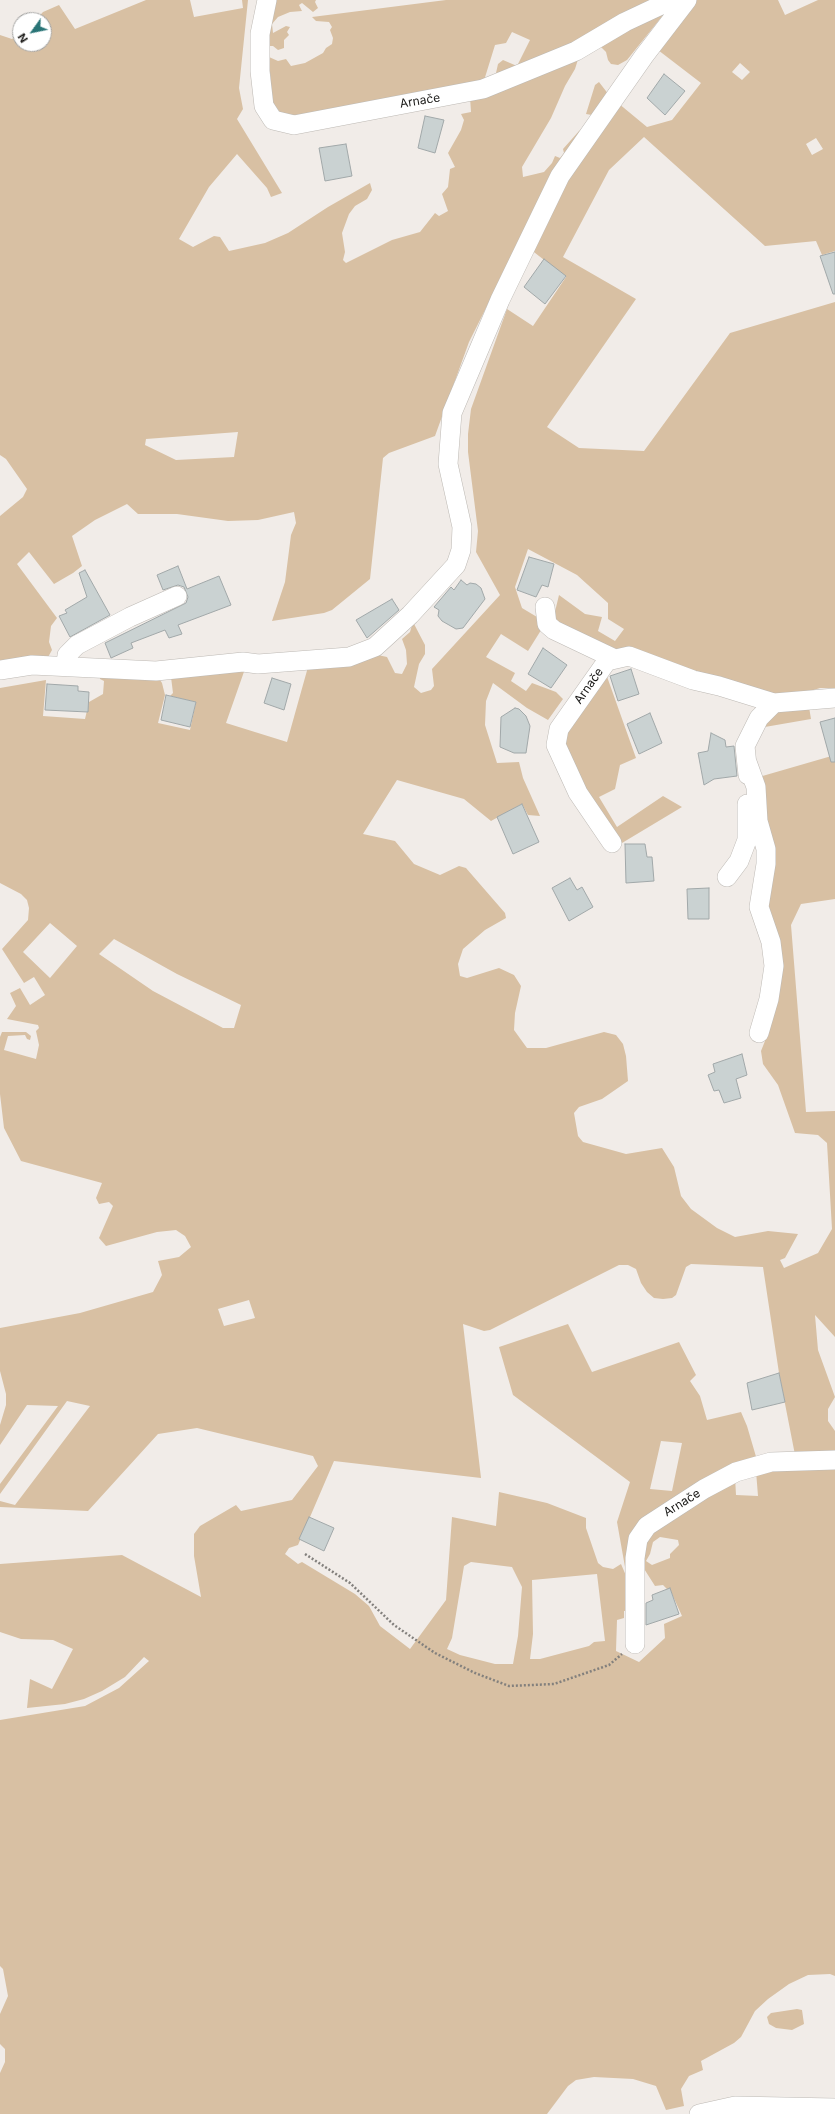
<!DOCTYPE html>
<meta charset="utf-8">
<style>
body{margin:0}
#map{position:relative;width:835px;height:2114px;overflow:hidden;background:#f1ece8;font-family:Inter,sans-serif}
canvas{display:block}
.north{position:absolute;left:12px;top:12px;width:40px;height:40px;box-sizing:border-box;background:#fff;border:1px solid #a3a3a2;border-radius:50%;rotate:237deg;font-size:11px;font-weight:700;line-height:16px;text-align:center;color:#191816}
.north::after{content:'';display:block;margin:auto;width:14px;height:18px;background:#297476;clip-path:polygon(50% 0,100% 100%,50% 72%,0 100%)}
</style>
<div id="map">
<canvas width="835" height="2114"></canvas>
<div class="north">N</div>
</div>
<script>
const context = document.querySelector('canvas').getContext('2d');
context.lineJoin = 'round';
function paint(path, color) { context.fillStyle = color; context.fill(path, 'evenodd'); }
const shape = rows => new Path2D(rows.map(r => 'M' + r).join(''));
function trace(path, color, width, dash) { context.strokeStyle = color; context.lineWidth = width; context.lineCap = dash ? 'butt' : 'round'; context.setLineDash(dash || []); context.stroke(path); }
function drawText(font, color, halo, rows, align = 'center') {
  context.font = font + ' Inter,sans-serif'; context.lineWidth = 3; context.setLineDash([]); context.textBaseline = 'middle'; context.strokeStyle = halo; context.fillStyle = color; for (const [text, x, y, turn = 0] of rows) {
    context.save(); context.translate(x, y); context.rotate((+turn || 0) * Math.PI / 180); context.textAlign = isNaN(turn) ? turn : align; if (halo) context.strokeText(text, 0, 0); context.fillText(text, 0, 0); context.restore();
  }
}
paint(shape([
 [146,0,190,0,194,17,243,8,242,0,248,0,239,88,243,109,237,119,282,193,271,197,267,188,237,154,209,187,179,239,193,247,214,236,220,237,229,251,265,243,288,233,328,207,370,183,372,190,367,199,355,206,349,214,342,233,345,252,343,260,346,263,392,240,420,232,435,213,439,216,448,211,442,194,448,187,450,169,455,167,448,153,461,130,464,120,461,114,471,112,470,97,580,53,575,69,565,86,551,118,522,167,523,177,544,172,552,163,555,156,560,158,564,153,563,149,579,131,586,127,592,115,586,114,595,85,599,82,609,95,490,300,469,342,435,436,389,453,383,458,370,579,332,610,324,613,272,621,285,582,291,535,296,523,294,512,258,520,228,521,177,514,138,514,127,504,95,520,72,536,82,566,73,573,54,584,29,552,17,564,57,618,51,626,49,642,52,650,47,659,0,666,0,516,23,497,27,489,6,459,0,455,0,35,12,39,20,34,20,44,44,44,44,20,36,20,43,12,59,5,75,29],
 [238,432,234,457,176,460,145,445,146,439],
 [273,0,316,0,315,2,318,8,313,12,302,3,299,5,302,11,290,12,278,17,272,24,273,33,286,26,290,27,287,32,289,35,284,40,284,48,278,50,273,46,268,46],
 [446,0,659,0,499,80,496,73,498,64,503,60,517,66,530,40,512,32,506,43,495,45,482,87,298,121,280,112,272,103,269,57,278,61,286,59,291,66,305,63,323,53,326,48,332,44,333,38,330,30,332,27,329,22,316,21,312,17],
 [695,0,778,0,785,15,818,0,835,0,835,251,822,255,816,241,765,246,644,137,609,170,563,257,636,299,547,427,579,448,644,451,730,333,835,302,835,688,820,688,781,700,613,649,552,624,559,595,585,614,602,617,598,631,615,641,624,629,608,619,608,603,577,575,528,549,515,587,522,608,537,617,543,627,528,651,501,634,486,657,515,673,511,681,526,691,532,683,556,692,563,699,548,720,527,708,493,683,486,701,485,725,497,763,519,762,523,778,540,816,528,815,522,804,491,821,464,799,397,780,363,834,395,841,414,864,440,875,459,866,466,868,505,913,506,918,485,930,463,949,458,964,460,976,467,978,499,968,514,975,521,986,515,1013,514,1030,527,1048,546,1048,604,1032,616,1035,623,1044,626,1056,628,1081,602,1099,579,1107,574,1113,578,1136,583,1142,626,1154,662,1148,674,1167,681,1196,691,1209,717,1228,735,1237,768,1231,798,1234,785,1258,780,1260,784,1268,818,1253,832,1229,827,1143,818,1135,795,1133,778,1085,763,1064,761,1051,765,1041,769,930,759,777,835,755,835,899,801,904,791,925,806,1112,835,1111,835,1337,815,1315,818,1350,835,1397,828,1409,828,1421,835,1431,835,1458,796,1460,779,1373,763,1267,691,1264,686,1267,676,1295,672,1298,663,1299,654,1298,647,1292,641,1283,636,1269,628,1265,619,1265,490,1330,484,1331,463,1324,481,1478,334,1461,298,1545,289,1548,285,1554,298,1564,302,1562,355,1594,369,1606,380,1626,410,1649,446,1600,452,1517,496,1526,499,1492,547,1503,586,1518,586,1528,598,1563,603,1567,613,1569,621,1564,630,1585,630,1611,624,1611,624,1618,617,1620,616,1651,639,1662,665,1638,664,1624,682,1616,672,1594,663,1585,655,1586,641,1564,645,1536,735,1477,736,1495,758,1496,756,1471,835,1465,835,1976,830,1974,808,1975,789,1984,768,1999,755,2011,741,2037,734,2043,701,2061,703,2070,689,2076,681,2089,684,2106,666,2110,656,2086,633,2079,594,2077,576,2080,568,2086,547,2114,0,2114,0,2073,5,2062,5,2049,0,2044,0,2014,8,1996,3,1969,0,1966,0,1720,85,1706,119,1688,149,1661,144,1657,125,1677,102,1691,84,1699,65,1704,27,1708,30,1679,52,1689,73,1649,53,1640,21,1639,0,1632,0,1564,122,1555,201,1597,194,1556,194,1534,200,1526,236,1505,241,1511,292,1500,318,1466,313,1456,197,1428,158,1434,88,1511,0,1507,0,1501,15,1505,90,1406,67,1401,0,1494,0,1484,58,1406,27,1405,0,1445,0,1425,6,1405,6,1394,0,1371,0,1328,80,1313,153,1292,162,1275,158,1261,179,1257,191,1247,185,1236,176,1230,157,1232,106,1246,99,1238,113,1206,109,1202,99,1204,96,1198,102,1183,21,1161,4,1128,0,1094,0,1037,2,1032,26,1032,31,1036,30,1040,27,1039,25,1035,8,1036,4,1050,36,1059,39,1045,36,1031,39,1028,38,1025,7,1019,16,1006,10,993,20,988,30,1005,45,995,34,977,24,983,2,949,28,920,29,908,27,900,21,894,0,883,0,688,46,680,43,716,85,719,89,702,103,694,104,681,100,679,100,673,156,674,162,683,165,695,158,723,190,730,196,702,170,696,173,693,171,677,246,666,226,723,287,742,308,667,373,654,387,657,395,673,402,674,407,664,406,650,402,639,410,632,413,622,425,645,425,654,419,664,414,687,421,693,431,690,434,686,432,669,500,595,476,552,478,531,468,452,468,434,471,409,507,309,533,326,566,277,530,249,554,196,618,103,647,127,672,120,701,83,658,50],
 [740,63,750,72,742,80,732,72],
 [816,138,823,149,812,155,806,144],
 [50,923,77,946,50,978,23,952],
 [114,939,177,974,241,1005,234,1028,223,1028,153,991,99,954],
 [249,1300,255,1318,224,1326,218,1309],
 [660,1537,678,1540,679,1545,670,1554,670,1558,652,1565,646,1561,650,1554,653,1542],
 [471,1562,512,1567,522,1587,518,1636,513,1664,495,1664,460,1655,447,1649,452,1638,464,1566],
 [597,1574,605,1641,594,1642,589,1646,540,1659,530,1659,533,1634,532,1580],
 [672,4,627,60,618,65,611,64,608,60,606,52,598,44],
 [605,671,636,758,620,765,615,789,599,797,617,827,663,796,682,807,622,843,597,812,564,759,566,733],
 [809,707,811,719,759,728,777,709],
 [568,1324,592,1372,679,1342,696,1375,690,1381,700,1396,707,1420,741,1412,747,1426,757,1460,671,1507,630,1566,625,1567,617,1522,630,1482,513,1395,499,1347],
 [661,1441,682,1443,672,1491,650,1489],
 [797,2009,802,2010,804,2024,792,2030,776,2028,769,2024,767,2017,771,2013]
]), '#d8c0a3');
const building = shape([
 [664,74,685,91,665,115,647,98,664,74],
 [425,116,444,120,435,153,418,148,425,116],
 [346,144,352,176,325,181,319,148,346,144],
 [835,252,835,294,833,294,820,256,835,252],
 [544,259,566,276,545,304,524,287,544,259],
 [529,557,554,564,548,587,542,585,536,597,517,590,529,557],
 [178,566,187,589,219,576,231,605,178,625,182,634,169,638,165,630,131,643,133,648,111,658,105,643,186,603,188,597,184,587,178,585,163,590,157,575,178,566],
 [85,570,110,615,70,637,59,616,67,613,65,610,87,597,79,573,85,570],
 [461,580,467,585,470,583,476,584,481,588,485,599,463,628,456,629,442,621,438,616,439,610,434,607,451,587,454,590,461,580],
 [392,599,399,610,367,638,356,620,392,599],
 [543,648,567,665,551,688,528,674,543,648],
 [631,669,639,694,618,701,610,676,631,669],
 [272,678,291,684,284,710,264,703,272,678],
 [47,684,78,686,78,691,89,692,88,712,45,710,47,684],
 [166,695,196,702,190,727,161,720,166,695],
 [515,708,519,709,526,716,530,726,526,753,514,753,500,747,501,717,515,708],
 [650,713,662,743,639,754,627,724,650,713],
 [835,718,835,762,831,762,820,722,835,718],
 [711,733,725,740,726,747,734,746,737,776,714,779,704,785,698,753,708,751,711,733],
 [522,804,539,842,513,854,497,817,522,804],
 [625,844,645,844,647,857,652,857,654,881,626,883,625,844],
 [570,878,577,890,582,887,593,907,569,921,552,888,570,878],
 [709,888,709,919,688,919,687,889,709,888],
 [742,1054,747,1075,736,1079,741,1098,724,1103,719,1090,714,1091,708,1075,715,1072,713,1064,742,1054],
 [779,1373,785,1402,752,1410,747,1383,779,1373],
 [309,1517,334,1528,324,1551,299,1539,309,1517],
 [670,1588,679,1614,646,1625,646,1603,653,1600,652,1595,670,1588]
]);
paint(building, '#cad2d2');
trace(building, '#a1a8a9', 1);
const minor = shape([
 [267,0,260,34,260,71,264,106,273,120,294,125,483,89,576,51,625,22,672,0],
 [545,607,547,624,554,630,615,659],
 [66,666,67,655,77,645,130,617,177,596],
 [0,670,32,665,156,671,243,662,258,664,349,657,375,647,410,615,456,565,461,550,462,527,448,464,452,413,500,300,560,176,644,56,687,0],
 [747,762,756,787,758,821,766,849,766,864,759,907,771,942,774,966,769,999,759,1033],
 [748,775,745,746,759,718,774,703],
 [612,843,578,793,556,745,559,729,607,661,629,656,693,680,719,686,774,703,835,698],
 [727,877,739,861,747,840,747,804],
 [635,1644,635,1558,638,1539,647,1526,704,1489,736,1472,771,1462,835,1460],
 [699,2114,735,2106,835,2108]
]);
trace(minor, '#bdb9b4', 20);
trace(shape([
 [305,1554,350,1583,394,1625,435,1653,475,1673,509,1686,554,1684,609,1665,622,1654]
]), '#83807d', 2.5, [2, 2]);
trace(minor, '#fff', 19);
drawText('12px', '#191816', '#fff', [
 ["Arnače",420,101,-9],
 ["Arnače",589,686,-55],
 ["Arnače",682,1503,-32]
]);
</script>
